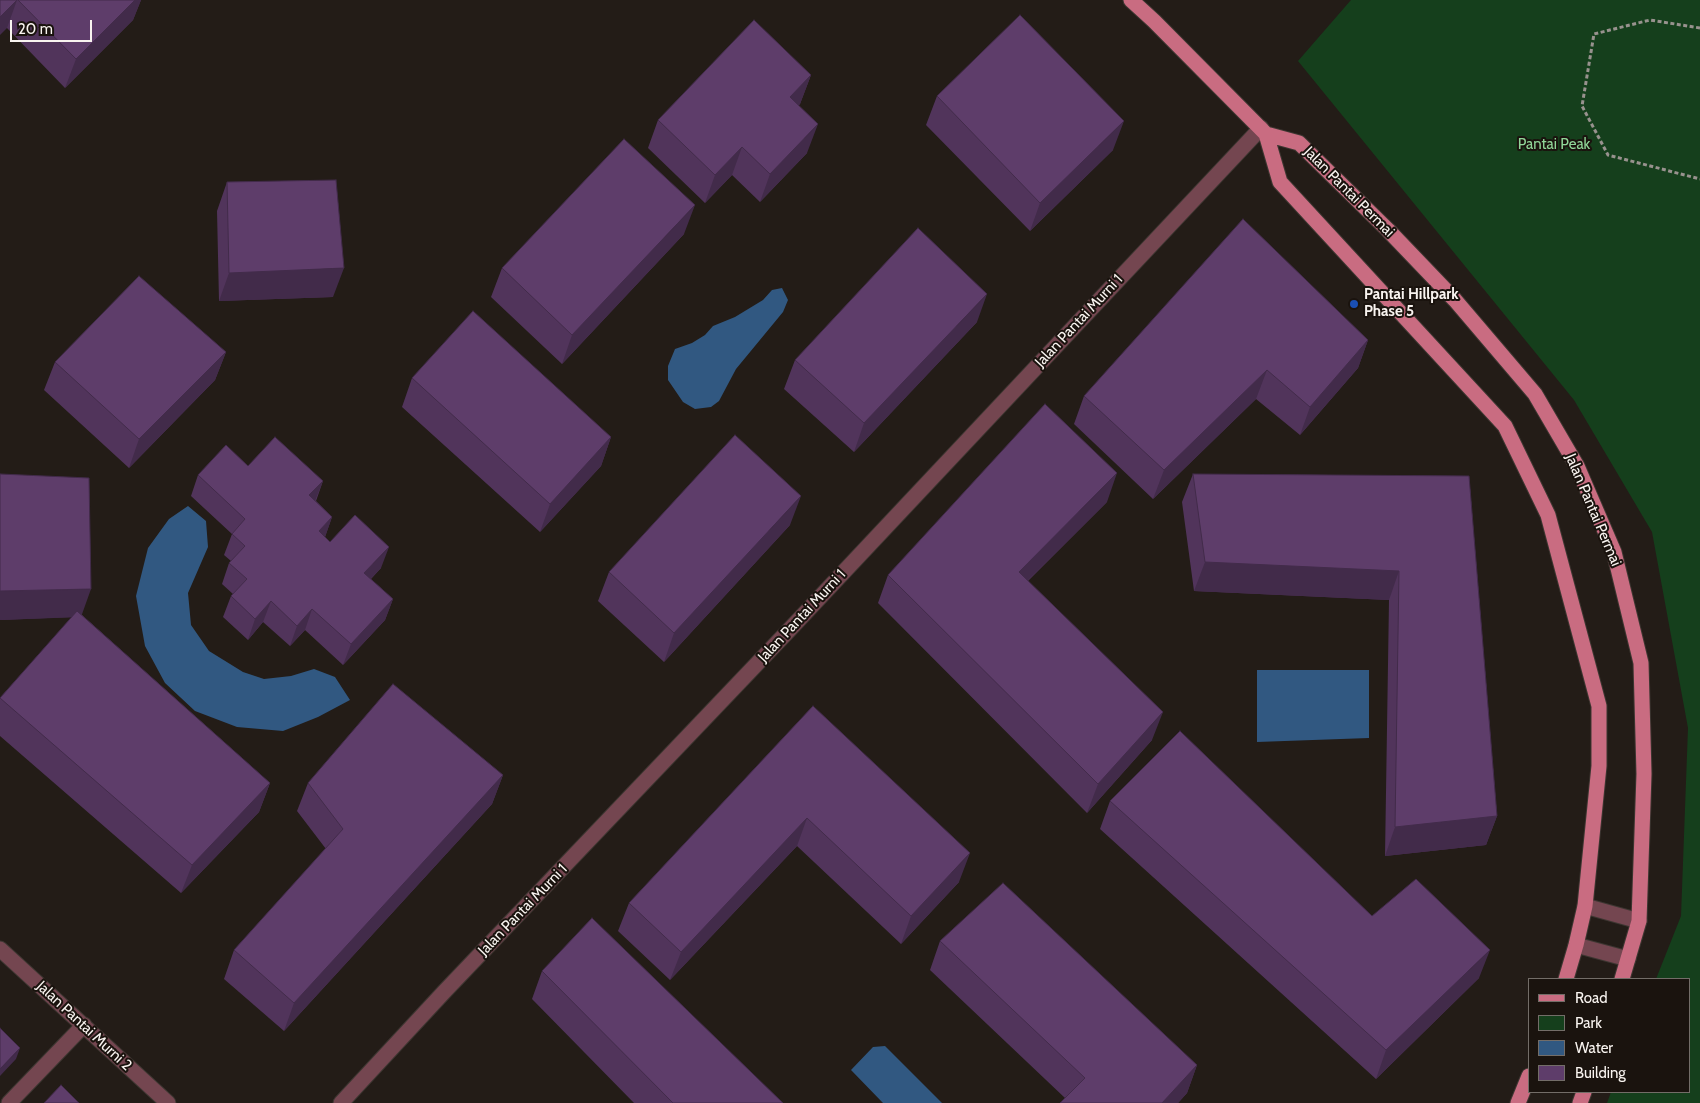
<!DOCTYPE html>
<style>
body{margin:0}
#map{position:relative;width:1700px;height:1103px;overflow:hidden;background:#231c17;font-family:Cabin,sans-serif}
canvas{display:block}
.legend{position:absolute;left:1528px;top:978px;width:162px;height:115px;box-sizing:border-box;background:#1a130e;border:1px solid #736d68;margin:0;padding:6px 9px;list-style:none;font-size:15px;color:#f9f4f0}
.legend li{display:flex;align-items:center;gap:10px;height:25px}
.legend b{width:25px;border:1px solid #736d68}
.scale{position:absolute;left:10px;top:20px;width:82px;height:22px;box-sizing:border-box;border:2px solid #f9f4f0;border-top:0;padding-left:6px;font-size:15px;line-height:18px;white-space:nowrap;color:#f9f4f0;-webkit-text-stroke:4px #1a130e;paint-order:stroke}
</style>
<div id="map">
<canvas width="1700" height="1103"></canvas>
<ul class="legend">
<li><b style="height:6px;background:#c96c81"></b>Road</li>
<li><b style="height:14px;background:#153f1c"></b>Park</li>
<li><b style="height:14px;background:#315881"></b>Water</li>
<li><b style="height:14px;background:#5e3d6a"></b>Building</li>
</ul>
<div class="scale">20 m</div>
</div>
<script>
const context = document.querySelector('canvas').getContext('2d');
context.lineJoin = 'round';
function paint(path, color) { context.fillStyle = color; context.fill(path, 'evenodd'); }
const shape = rows => new Path2D(rows.map(r => 'M' + r).join(''));
function trace(path, color, width, dash) { context.strokeStyle = color; context.lineWidth = width; context.lineCap = dash ? 'butt' : 'round'; context.setLineDash(dash || []); context.stroke(path); }
function drawText(font, color, halo, rows, align = 'center') {
  context.font = font + ' Cabin,sans-serif'; context.lineWidth = 4; context.setLineDash([]); context.textBaseline = 'middle'; context.strokeStyle = halo; context.fillStyle = color; for (const [text, x, y, turn = 0] of rows) {
    context.save(); context.translate(x, y); context.rotate((+turn || 0) * Math.PI / 180); context.textAlign = isNaN(turn) ? turn : align; if (halo) context.strokeText(text, 0, 0); context.fillText(text, 0, 0); context.restore();
  }
}
paint(shape([
 [1351,0,1700,0,1700,1103,1607,1103,1611,1092,1689,1092,1689,979,1656,979,1681,916,1688,728,1652,532,1574,400,1298,61]
]), '#153f1c');
paint(shape([
 [782,288,788,300,783,312,736,369,719,401,711,407,695,409,683,402,668,380,668,366,675,349,692,343,705,335,713,326,735,317,763,300,772,290],
 [188,506,206,521,208,547,188,593,191,625,209,651,243,672,264,679,291,676,314,669,335,677,350,700,318,717,283,731,237,727,195,711,165,683,145,646,136,596,148,548,169,519],
 [1257,670,1369,670,1369,738,1257,742],
 [885,1046,942,1103,883,1103,851,1070,873,1047]
]), '#315881');
const minor = shape([
 [1585,906,1639,921],
 [1576,945,1628,959],
 [0,949,168,1103],
 [9,1103,84,1025],
 [341,1103,444,992,792,627,1261,128]
]);
const major = shape([
 [1131,0,1154,21,1266,134,1280,182,1505,426,1548,515,1599,706,1599,766,1585,906,1576,945,1566,979],
 [1266,134,1299,143,1388,230,1455,300,1535,394,1577,466,1614,552,1641,663,1644,774,1639,921,1622,979],
 [1518,1103,1529,1076],
 [1580,1103,1584,1092]
]);
trace(minor, '#3d3631', 17);
trace(major, '#3d3631', 17);
trace(shape([
 [1700,28,1650,20,1594,34,1582,106,1608,155,1700,179]
]), '#98928e', 3, [4, 2.5]);
trace(minor, '#744650', 15);
trace(major, '#c96c81', 15);
paint(shape([
 [0,0,141,0,133,20,65,88,7,28],
 [811,75,800,104,798,106,807,153,760,202,732,175,705,203,648,148,658,120],
 [937,96,1113,150,1030,231,926,125],
 [227,182,333,297,219,301,217,211],
 [684,234,562,364,491,297,502,268],
 [977,322,854,452,784,389,795,360],
 [1368,340,1358,368,1300,435,1256,399,1153,499,1074,424,1084,396],
 [226,352,215,380,129,468,44,390,55,362],
 [412,378,611,437,601,466,540,532,402,407],
 [248,466,323,481,316,501,332,517,325,537,330,542,381,568,371,579,393,599,385,620,343,665,305,630,290,646,263,622,248,640,223,617,231,596,233,594,222,584,229,563,231,561,224,555,232,534,191,496,198,475],
 [0,474,82,615,270,783,259,812,181,893,0,736,0,698,72,617,0,620],
 [1193,474,1469,476,1497,816,1486,845,1385,856,1389,600,1194,591,1182,502],
 [1107,502,1028,581,1152,740,1087,813,878,603,888,575],
 [790,525,664,662,598,601,609,572],
 [813,706,959,882,901,944,797,846,670,980,618,931,629,903],
 [503,775,492,804,284,1031,224,979,234,950,326,849,297,811,308,783],
 [1110,801,1372,916,1479,978,1376,1079,1100,829],
 [940,941,1197,1065,1187,1093,1178,1103,1060,1103,1065,1098,930,970],
 [542,971,783,1103,634,1103,532,999]
]), '#51345b');
paint(shape([
 [17,0,7,28,0,35,0,17],
 [135,0,141,0,133,20,65,88,76,59],
 [811,75,800,104,779,126,790,97],
 [1124,121,1113,150,1030,231,1040,203],
 [818,124,807,153,760,202,770,174],
 [742,147,732,175,705,203,715,175],
 [695,205,684,234,562,364,572,335],
 [344,268,333,297,219,301,229,273],
 [987,294,977,322,854,452,864,423],
 [1368,340,1358,368,1300,435,1310,407],
 [226,352,215,380,129,468,139,439],
 [1267,370,1256,399,1153,499,1164,470],
 [611,437,601,466,540,532,550,504],
 [1117,473,1107,502,1008,600,1019,572],
 [323,481,315,501,309,495],
 [801,496,790,525,664,662,674,633],
 [332,517,325,537,319,531],
 [389,547,381,568,357,593,364,573],
 [1205,562,1399,571,1389,600,1194,591],
 [91,589,81,617,0,620,0,591],
 [393,599,385,620,343,665,351,644],
 [271,601,263,622,248,640,255,619],
 [312,609,305,630,290,646,297,626],
 [1163,712,1152,740,1087,813,1098,784],
 [503,775,492,804,284,1031,294,1003],
 [270,783,259,812,181,893,192,865],
 [1497,816,1486,845,1385,856,1395,827],
 [807,818,797,846,670,980,681,952],
 [970,853,959,882,901,944,911,916],
 [1490,950,1479,978,1376,1079,1386,1050],
 [20,1048,16,1059,0,1076,0,1069],
 [1197,1065,1187,1093,1178,1103,1162,1103]
]), '#422b4a');
const building = shape([
 [0,0,17,0,0,17,0,0],
 [18,0,135,0,76,59,18,0],
 [1020,15,1124,121,1040,203,937,96,1020,15],
 [754,20,811,75,790,97,818,124,770,174,742,147,715,175,658,120,754,20],
 [624,139,695,205,572,335,502,268,624,139],
 [336,180,344,268,229,273,227,182,336,180],
 [1243,219,1368,340,1310,407,1267,370,1164,470,1084,396,1243,219],
 [918,228,987,294,864,423,795,360,918,228],
 [139,276,226,352,139,439,55,362,139,276],
 [473,311,611,437,550,504,412,378,473,311],
 [1045,404,1117,473,1019,572,1163,712,1098,784,888,575,1045,404],
 [735,435,801,496,674,633,609,572,735,435],
 [275,437,323,481,309,495,332,517,319,531,330,542,355,515,389,547,364,573,393,599,351,644,312,609,297,626,271,601,255,619,231,596,247,579,229,563,245,546,232,534,245,519,198,475,226,445,248,466,275,437],
 [0,474,89,478,91,589,0,591,0,474],
 [1193,474,1469,476,1497,816,1395,827,1399,571,1205,562,1193,474],
 [77,611,270,783,192,865,0,698,77,611],
 [393,684,503,775,294,1003,234,950,343,829,308,783,393,684],
 [813,706,970,853,911,916,807,818,681,952,629,903,813,706],
 [1180,731,1372,916,1416,879,1490,950,1386,1050,1110,801,1180,731],
 [1003,883,1197,1065,1162,1103,1060,1103,1085,1078,940,941,1003,883],
 [592,918,783,1103,673,1103,542,971,592,918],
 [0,1028,20,1048,0,1069,0,1028],
 [61,1085,79,1103,44,1103,61,1085]
]);
paint(building, '#5e3d6a');
trace(building, '#422b4a', 1);
for (const [x, y, r, color] of [
 [1354,304,5,"#1a4fb4"]
]) { const dot = new Path2D(); dot.arc(x, y, r, 0, 2 * Math.PI); context.fillStyle = color; context.fill(dot); trace(dot, '#1a130e', 2); }
drawText('15px', '#90d698', '#1a130e', [
 ["Pantai Peak",1554,145]
]);
drawText('15px', '#f9f4f0', '#1a130e', [
 ["Jalan Pantai Permai",1349,192,45],
 ["Jalan Pantai Murni 1",1079,321,-47],
 ["Jalan Pantai Permai",1593,510,67],
 ["Jalan Pantai Murni 1",802,616,-47],
 ["Jalan Pantai Murni 1",523,910,-46],
 ["Jalan Pantai Murni 2",84,1026,43]
]);
drawText('bold 15px', '#f9f4f0', '#1a130e', [
 ["Pantai Hillpark",1364,295],
 ["Phase 5",1364,312]
], 'left');
</script>
